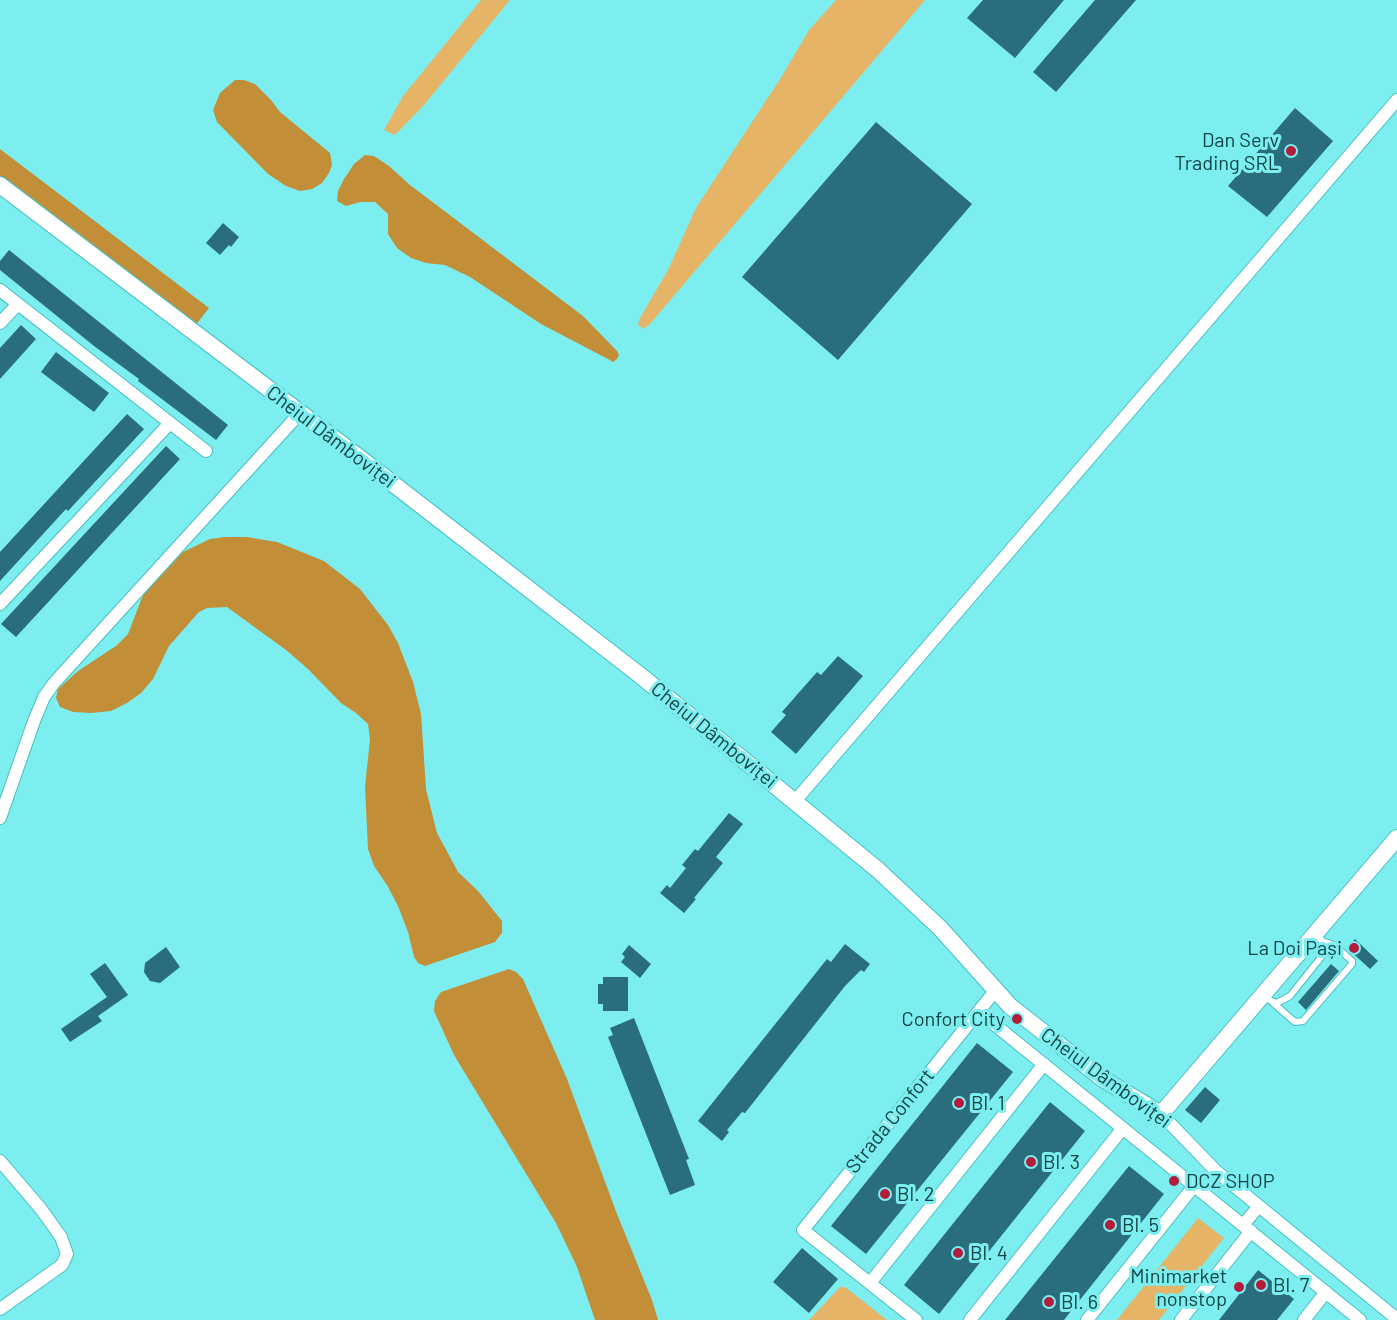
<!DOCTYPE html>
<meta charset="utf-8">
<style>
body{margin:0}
canvas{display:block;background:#7ceef0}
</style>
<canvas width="1397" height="1320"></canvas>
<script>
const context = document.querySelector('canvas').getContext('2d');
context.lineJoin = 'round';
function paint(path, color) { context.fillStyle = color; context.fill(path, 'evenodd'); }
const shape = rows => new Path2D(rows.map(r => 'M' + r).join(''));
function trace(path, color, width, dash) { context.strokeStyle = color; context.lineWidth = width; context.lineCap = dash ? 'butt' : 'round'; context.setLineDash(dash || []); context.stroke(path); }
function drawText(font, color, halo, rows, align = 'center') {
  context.font = font + ' Barlow,sans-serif'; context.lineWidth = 6; context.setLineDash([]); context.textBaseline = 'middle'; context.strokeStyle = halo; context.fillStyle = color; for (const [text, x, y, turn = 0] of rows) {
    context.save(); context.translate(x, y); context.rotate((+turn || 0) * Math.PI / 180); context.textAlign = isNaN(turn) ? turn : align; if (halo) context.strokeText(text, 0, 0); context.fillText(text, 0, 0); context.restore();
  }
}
paint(shape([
 [481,0,510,0,424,105,395,135,384,130,403,96],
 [836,0,925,0,650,324,643,329,638,324,640,318,668,270,696,208,782,76,809,30],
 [1198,1218,1224,1238,1159,1320,1117,1320],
 [840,1287,845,1287,887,1320,809,1320]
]), '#e6b466');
paint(shape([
 [235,80,244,80,255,84,271,100,280,112,330,153,332,165,329,173,322,183,312,189,300,191,286,186,268,174,217,122,213,110,220,93],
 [0,149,209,308,195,326,0,177],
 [365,155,374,156,389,166,410,185,583,316,617,351,619,355,617,359,613,362,608,359,541,324,470,277,445,265,426,263,411,258,397,248,388,234,388,214,375,202,360,202,346,206,337,201,338,191,344,179,354,164],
 [225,537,247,537,277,542,324,561,360,589,388,625,398,643,413,682,421,714,426,789,437,833,458,872,478,891,502,921,502,933,495,942,425,966,418,963,414,957,408,932,398,906,387,885,374,866,368,849,365,787,370,739,368,724,356,713,341,703,308,669,286,650,227,607,207,608,199,612,169,646,153,679,141,693,127,703,111,711,91,713,73,712,60,707,56,698,58,689,78,671,116,646,128,634,143,595,183,552,210,539],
 [509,969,516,972,523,979,567,1079,617,1214,652,1300,658,1320,595,1320,577,1267,556,1223,454,1055,434,1011,435,1001,441,992]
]), '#c28f38');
paint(shape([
 [983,0,1064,0,1015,58,967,18],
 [1095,0,1136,0,1056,92,1033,72],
 [1295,108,1333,141,1267,217,1228,186],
 [876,122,972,204,838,360,742,277],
 [223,223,239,237,231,247,229,245,220,255,206,243],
 [9,250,228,425,216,440,138,381,139,379,94,346,0,270,0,261],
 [21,325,36,339,0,379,0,348],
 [56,352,109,393,94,412,41,372],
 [127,414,144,429,68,511,66,509,0,581,0,552],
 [166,446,180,459,16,637,1,624],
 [838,656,863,676,796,754,771,732,786,715,782,712,795,697,817,672,821,675],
 [729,813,743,824,716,857,723,863,694,898,696,899,684,913,660,893,667,885,670,888,686,868,682,865,695,849,698,851],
 [1355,939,1378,961,1370,969,1347,948],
 [845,944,870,964,864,972,861,970,845,986,745,1113,742,1112,727,1130,729,1132,722,1141,698,1121,827,959,831,962],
 [629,945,651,964,640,978,621,962,625,957,622,954],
 [166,947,180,967,160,983,150,981,144,972,145,963],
 [105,963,128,995,98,1016,102,1021,70,1042,61,1029,107,997,90,974],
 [1331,964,1339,971,1306,1010,1298,1002],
 [603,977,628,977,628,1011,603,1011,603,1004,598,1004,598,984,603,984],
 [634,1018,689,1159,686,1160,695,1185,670,1195,608,1037,613,1035,610,1028],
 [977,1043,1013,1072,866,1254,831,1226],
 [1205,1087,1220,1100,1201,1123,1185,1110],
 [1050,1102,1085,1131,939,1314,904,1285],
 [1129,1166,1164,1194,1064,1320,1005,1320],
 [802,1248,838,1279,809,1313,773,1282],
 [1258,1270,1294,1299,1277,1320,1219,1320]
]), '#2a6d7d');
const lane = shape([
 [1261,997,1277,1003,1290,996,1322,956,1321,939],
 [1273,1003,1295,1022,1303,1021,1352,964,1352,961,1334,945,1322,941]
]);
const street = shape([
 [0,290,206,451],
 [0,323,18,304],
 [0,604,170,423],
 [795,801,1397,100],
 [0,818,34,721,44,697,54,683,300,413],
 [979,1012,1360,1320],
 [1161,1114,1216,1171,1397,1319],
 [0,1161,41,1209,61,1237,67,1254,62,1265,0,1309],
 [1243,1225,1259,1206],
 [870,1283,1044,1064],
 [916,1320,803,1230,995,991],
 [970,1320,1123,1128],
 [1087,1320,1194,1186],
 [1181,1320,1251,1231],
 [1304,1320,1326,1292]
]);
const secondary = shape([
 [0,185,356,455,641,676,878,870,940,928,1010,1006,1103,1079,1161,1114,1397,838]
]);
trace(lane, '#47bec0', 8);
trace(street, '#47bec0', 14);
trace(secondary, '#47bec0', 18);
trace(lane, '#fff', 6);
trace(street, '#fff', 12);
trace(secondary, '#fff', 16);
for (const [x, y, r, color] of [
 [1291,151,6,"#b11d3a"],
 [1354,948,6,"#b11d3a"],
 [1017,1019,6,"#b11d3a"],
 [959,1103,6,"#b11d3a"],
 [1031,1162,6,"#b11d3a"],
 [1174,1181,6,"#b11d3a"],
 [885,1194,6,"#b11d3a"],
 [1110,1225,6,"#b11d3a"],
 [958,1253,6,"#b11d3a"],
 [1261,1285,6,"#b11d3a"],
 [1239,1287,6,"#b11d3a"],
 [1049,1302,6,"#b11d3a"]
]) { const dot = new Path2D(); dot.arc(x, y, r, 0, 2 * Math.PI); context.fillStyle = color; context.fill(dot); trace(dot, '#7ceef0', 2); }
drawText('20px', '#114445', '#7ceef0', [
 ["Dan Serv",1279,140,"right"],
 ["Trading SRL",1279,163,"right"],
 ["La Doi Pași",1342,948,"right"],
 ["Confort City",1005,1019,"right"],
 ["Bl. 1",971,1103],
 ["Bl. 3",1043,1162],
 ["DCZ SHOP",1186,1181],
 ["Bl. 2",897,1194],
 ["Bl. 5",1122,1225],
 ["Bl. 4",970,1253],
 ["Minimarket",1227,1276,"right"],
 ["nonstop",1227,1299,"right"],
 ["Bl. 7",1273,1285],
 ["Bl. 6",1061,1302]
], 'left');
drawText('20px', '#114445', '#7ceef0', [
 ["Cheiul Dâmboviței",331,437,37],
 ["Cheiul Dâmboviței",714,735,39],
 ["Cheiul Dâmboviței",1106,1078,36],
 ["Strada Confort",890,1121,-51]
]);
</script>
